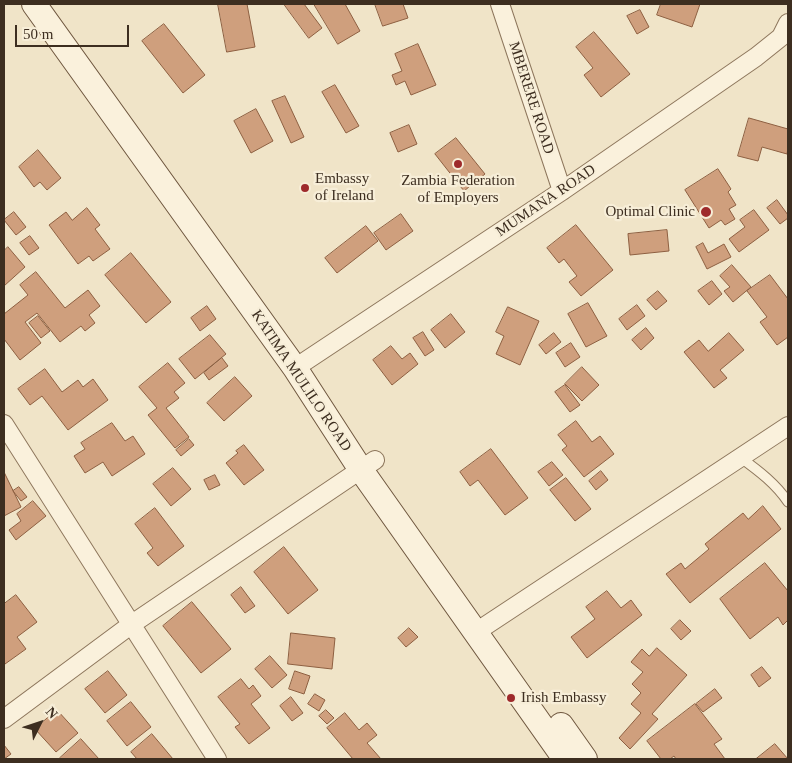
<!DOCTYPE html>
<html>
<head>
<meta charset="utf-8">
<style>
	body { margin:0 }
	#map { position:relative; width:792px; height:763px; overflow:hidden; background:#f0e4c8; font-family:Georgia,serif }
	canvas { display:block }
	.frame { position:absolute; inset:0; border:5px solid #3d2e20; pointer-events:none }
	.north { position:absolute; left:15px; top:698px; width:50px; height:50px; -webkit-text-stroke:4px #f7eed8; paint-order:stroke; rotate:49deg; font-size:14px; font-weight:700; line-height:20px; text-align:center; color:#3d2e20 }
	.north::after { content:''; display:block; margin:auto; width:18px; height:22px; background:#3d2e20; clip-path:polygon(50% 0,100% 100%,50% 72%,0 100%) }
	.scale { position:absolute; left:15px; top:25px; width:114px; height:22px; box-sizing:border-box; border:2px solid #3d2e20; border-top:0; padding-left:6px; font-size:15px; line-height:18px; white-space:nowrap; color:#3d2e20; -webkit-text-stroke:4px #f7eed8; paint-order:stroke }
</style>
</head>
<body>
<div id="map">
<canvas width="792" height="763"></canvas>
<div class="frame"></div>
<div class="north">N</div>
<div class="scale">50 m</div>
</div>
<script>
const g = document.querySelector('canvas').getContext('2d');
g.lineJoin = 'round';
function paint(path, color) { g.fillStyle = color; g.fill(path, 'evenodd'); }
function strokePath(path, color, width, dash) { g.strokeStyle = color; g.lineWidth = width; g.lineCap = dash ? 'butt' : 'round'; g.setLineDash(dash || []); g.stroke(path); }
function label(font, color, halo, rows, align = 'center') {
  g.font = font + ' Georgia,serif'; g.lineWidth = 4.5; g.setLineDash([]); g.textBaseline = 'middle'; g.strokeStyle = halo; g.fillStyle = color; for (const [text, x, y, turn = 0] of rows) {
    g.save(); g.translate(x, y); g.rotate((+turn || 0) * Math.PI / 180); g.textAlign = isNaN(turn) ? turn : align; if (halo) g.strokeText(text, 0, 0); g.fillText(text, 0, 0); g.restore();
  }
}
const building = new Path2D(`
	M218 4H247L255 47 227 52Z
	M284 4H304L322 28 309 38Z
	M314 4H345L360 31 338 44Z
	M375 4H403L408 18 383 26Z
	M661 4H700L692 27 657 15Z
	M640 10 649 27 637 34 627 16Z
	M164 24 205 75 183 93 142 41Z
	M594 32 630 74 601 97 584 75 593 68 576 47Z
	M418 44 436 85 411 95 405 81 396 85 392 75 402 71 395 54Z
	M335 85 359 126 346 133 322 92Z
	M285 96 304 137 291 143 272 101Z
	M256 109 273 141 251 153 234 121Z
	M749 118 788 129V148L787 154 762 147 758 161 738 156Z
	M409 125 417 144 398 152 390 133Z
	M456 138 485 174 464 191 435 154Z
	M38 150 61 178 47 190 40 182 34 187 19 167Z
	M718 169 731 189 728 192 736 205 729 209 735 219 725 225 721 220 709 228 685 190Z
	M777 200 788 215V218L780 224 767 208Z
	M87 208 100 225 95 229 110 249 93 261 89 256 78 264 49 225 66 212 72 220Z
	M754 210 769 230 739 252 729 239 745 227 740 220Z
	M14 212 26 227 16 235 4 220Z
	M401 214 413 231 386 250 374 233Z
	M576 225 613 270 581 296 569 282 577 276 564 259 559 263 547 248Z
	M366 226 378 241 337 273 325 258Z
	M667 230 669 251 630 255 628 234Z
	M30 236 39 248 29 255 20 243Z
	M703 243 708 253 724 244 731 257 707 269 696 247Z
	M8 247 25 267 4 286V251Z
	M131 253 171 302 146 323 105 275Z
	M732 265 751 287 733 302 724 291 730 287 720 276Z
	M36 272 65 308 88 290 100 306 89 315 95 323 85 331 81 326 60 342 37 313 25 322 41 343 20 360 4 339V314L28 295 20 285Z
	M770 275 788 299V337L777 345 760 322 767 317 747 291Z
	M712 281 722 294 709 305 698 291Z
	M658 291 667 301 656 310 647 300Z
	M588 303 607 336 586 347 568 314Z
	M637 305 645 316 627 330 619 319Z
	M207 306 216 319 200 331 191 318Z
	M508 307 539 321 520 365 496 354 504 336 496 332Z
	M451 314 465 332 445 348 431 330Z
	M38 316 50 331 41 338 29 323Z
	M646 328 654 338 641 350 632 340Z
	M423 332 434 350 425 356 413 338Z
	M554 333 561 342 546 354 539 345Z
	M729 333 744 350 720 370 727 378 714 388 684 352 699 340 708 351Z
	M210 335 226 354 195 379 179 359Z
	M571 343 580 357 565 367 556 353Z
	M391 346 402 359 410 353 418 364 392 385 373 360Z
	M222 358 228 366 209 380 204 373Z
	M168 363 185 383 174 392 179 398 166 408 189 437 175 448 148 415 157 408 139 387Z
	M582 367 599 385 582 401 565 384Z
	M45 369 62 392 78 380 83 387 93 379 108 400 68 430 42 396 30 405 18 389Z
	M235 377 252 396 224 421 207 403Z
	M565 385 580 405 570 412 555 392Z
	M576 421 592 442 600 436 614 454 584 477 562 450 567 446 558 435Z
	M112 423 125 441 133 436 145 454 112 476 103 462 85 473 74 456 85 449 81 443Z
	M189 439 194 445 181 456 176 450Z
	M244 445 264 470 244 485 226 463 238 453 236 451Z
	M491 449 528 498 505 515 478 480 470 486 460 472Z
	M552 462 563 475 549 486 538 472Z
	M173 468 191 489 171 506 153 484Z
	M601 471 608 480 596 490 589 481Z
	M4 472 21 507 4 516Z
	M215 475 220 485 209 490 204 480Z
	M566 478 591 509 575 521 550 490Z
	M19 487 27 497 21 501 13 491Z
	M33 501 46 516 16 540 9 530 21 521 17 514Z
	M763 506 781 529 690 603 666 574 681 563 685 569 709 549 705 544 743 513 748 519Z
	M155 508 184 546 158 566 147 553 153 548 135 524Z
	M284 547 318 590 288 614 254 572Z
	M765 563 788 591V620L783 625 778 617 750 639 720 599Z
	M241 587 255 606 245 613 231 595Z
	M607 591 621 608 631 600 642 615 587 658 571 637 595 619 586 607Z
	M16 595 37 622 17 637 26 649 5 664 4 662V604Z
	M192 602 231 649 201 673 163 626Z
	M680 620 691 631 681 640 671 629Z
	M409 628 418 637 406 647 398 638Z
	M291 633 335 638 332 669 288 664Z
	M657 648 687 675 652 714 658 719 630 749 619 738 641 713 631 704 641 693 632 684 643 672 631 662 642 649 649 656Z
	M270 656 287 675 272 688 255 669Z
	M762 667 771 678 759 687 751 675Z
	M108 671 127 695 105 713 85 689Z
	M295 671 310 676 304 694 289 689Z
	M241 679 249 689 253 685 261 696 251 704 270 728 249 744 235 727 240 724 218 697Z
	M715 689 722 698 703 712 696 704Z
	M315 694 325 700 319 711 308 704Z
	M291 697 303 713 292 721 280 706Z
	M131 702 151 727 127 746 107 721Z
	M695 704 722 739 714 744 725 759H676L674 756 670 759H661L647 741Z
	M57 710 78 733 56 752 35 729Z
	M326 710 334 718 327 724 319 716Z
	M345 713 359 730 367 723 377 735 367 743 381 759H353L327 728Z
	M152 734 173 759H137L131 752Z
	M81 739 99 759H61L60 758Z
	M775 744 788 759H756Z
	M4 745 11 754 4 759Z`);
const service = new Path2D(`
	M741 458C759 471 776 484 788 502`);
const minor = new Path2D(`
	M500 4 562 191
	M295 368 562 191 756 57 781 37 788 23
	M4 424 217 759
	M476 632 788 426
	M4 719 132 624 375 460`);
const secondary = new Path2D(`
	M34 4 295 368 361 470 565 759
	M561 725 585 759`);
const markers = [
	[458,164,5,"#9e2a2b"],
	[305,188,5,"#9e2a2b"],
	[706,212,6,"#9e2a2b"],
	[511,698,5,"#9e2a2b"]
];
const streetNames = [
	["MBERERE ROAD",531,98,72],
	["MUMANA ROAD",546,201,-34],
	["KATIMA MULILO ROAD",301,381,56]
];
const poiNames = [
	["Embassy",315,179],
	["of Ireland",315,196],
	["Zambia Federation",458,181,"center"],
	["of Employers",458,198,"center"],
	["Optimal Clinic",695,212,"right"],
	["Irish Embassy",521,698]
];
paint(building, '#cf9f7d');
strokePath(building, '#8d5f41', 1);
strokePath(service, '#8d765c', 11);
strokePath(minor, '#8d765c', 20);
strokePath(secondary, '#6f573f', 26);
strokePath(service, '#faf1dc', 9);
strokePath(minor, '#faf1dc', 18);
strokePath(secondary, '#faf1dc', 24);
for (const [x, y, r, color] of markers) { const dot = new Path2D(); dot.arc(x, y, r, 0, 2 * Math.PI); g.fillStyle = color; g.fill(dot); strokePath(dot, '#f7eed8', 2); }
label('15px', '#3d2e20', '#f7eed8', streetNames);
label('15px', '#3d2e20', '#f7eed8', poiNames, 'left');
</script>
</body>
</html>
